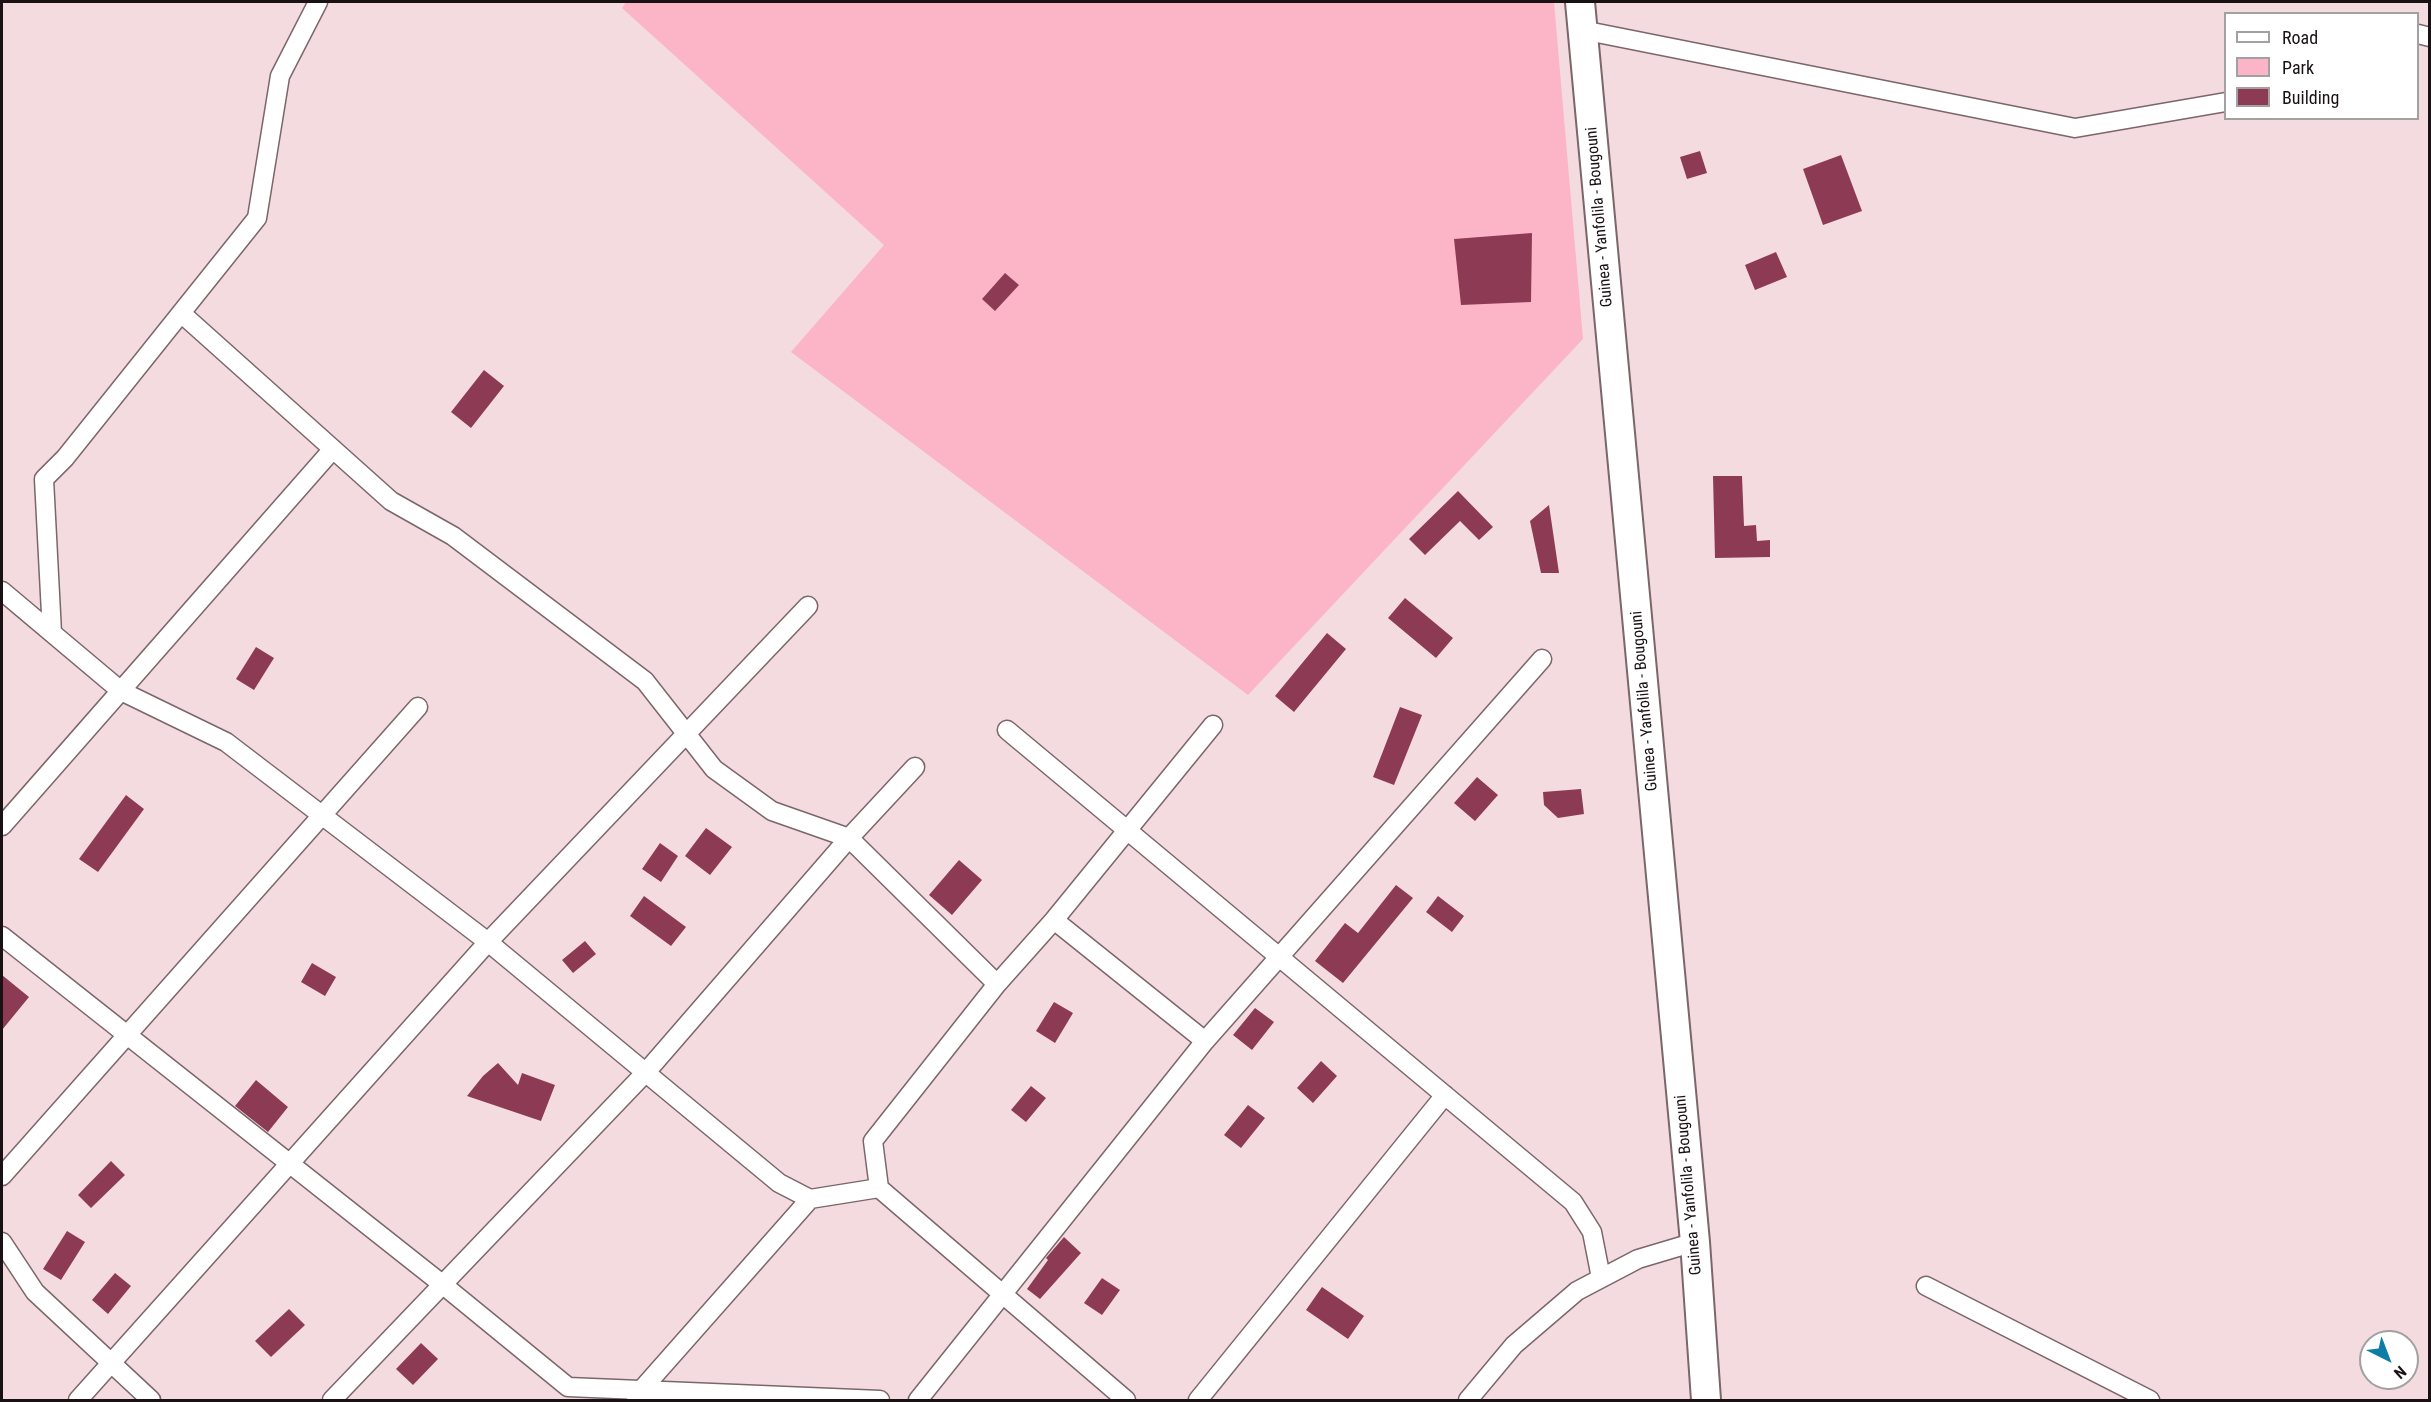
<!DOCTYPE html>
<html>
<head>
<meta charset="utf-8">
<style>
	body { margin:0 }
	#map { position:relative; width:2431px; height:1402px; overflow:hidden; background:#f4dbe0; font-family:"Roboto Condensed",sans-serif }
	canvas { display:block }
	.frame { position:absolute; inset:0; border:3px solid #191113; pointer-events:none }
	.legend { position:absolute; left:2224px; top:12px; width:195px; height:108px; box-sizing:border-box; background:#fff; border:2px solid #a3a0a1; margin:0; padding:8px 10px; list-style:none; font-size:18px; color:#191113 }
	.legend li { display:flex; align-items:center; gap:12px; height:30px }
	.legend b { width:30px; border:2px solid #a3a0a1 }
	.north { position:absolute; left:2359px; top:1330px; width:60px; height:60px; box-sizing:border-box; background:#fff; border:2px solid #a3a0a1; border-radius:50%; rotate:138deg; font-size:16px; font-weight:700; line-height:24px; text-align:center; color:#191113 }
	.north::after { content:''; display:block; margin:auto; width:21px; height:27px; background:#0d7da6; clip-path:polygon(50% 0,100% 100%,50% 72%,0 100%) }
</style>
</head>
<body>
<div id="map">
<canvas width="2431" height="1402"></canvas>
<div class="frame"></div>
<ul class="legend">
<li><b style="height:8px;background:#fff"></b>Road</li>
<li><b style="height:16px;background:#fbb5c6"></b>Park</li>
<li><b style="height:16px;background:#8d3b54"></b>Building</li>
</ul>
<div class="north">N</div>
</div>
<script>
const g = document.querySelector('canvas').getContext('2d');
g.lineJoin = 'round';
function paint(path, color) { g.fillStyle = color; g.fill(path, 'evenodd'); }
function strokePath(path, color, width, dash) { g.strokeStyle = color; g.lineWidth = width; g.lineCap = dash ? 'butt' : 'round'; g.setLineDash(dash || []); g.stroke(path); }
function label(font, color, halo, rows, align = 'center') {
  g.font = font + ' "Roboto Condensed",sans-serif'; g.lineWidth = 6; g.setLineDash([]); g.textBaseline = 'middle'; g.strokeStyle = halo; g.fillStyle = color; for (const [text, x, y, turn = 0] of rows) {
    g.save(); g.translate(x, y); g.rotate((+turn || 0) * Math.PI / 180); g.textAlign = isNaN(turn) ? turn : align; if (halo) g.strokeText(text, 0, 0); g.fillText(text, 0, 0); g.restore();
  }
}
const green = new Path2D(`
	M626 2H1554L1583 339 1248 695 791 352 884 245 622 8Z`);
const building = new Path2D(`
	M1700 151 1707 173 1687 179 1680 157Z
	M1841 155 1862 211 1823 225 1803 169Z
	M1532 233 1531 302 1461 305 1454 239Z
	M1776 252 1787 277 1755 290 1745 265Z
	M1005 273 1019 285 995 311 982 299Z
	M484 370 504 386 471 428 451 412Z
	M1713 476H1742L1744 526 1756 525 1757 541 1770 540V557L1715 558Z
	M1458 491 1493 527 1479 540 1460 521 1425 555 1409 539Z
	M1549 505 1559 573H1541L1530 521Z
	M1405 598 1453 638 1436 658 1388 618Z
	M1327 633 1346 649 1294 712 1275 696Z
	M256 647 274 658 254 690 236 679Z
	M1400 707 1422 715 1394 785 1373 777Z
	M1477 777 1498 795 1475 821 1454 803Z
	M1581 789 1584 814 1558 818 1544 805 1543 792Z
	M126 795 144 809 98 872 79 859Z
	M706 828 732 847 710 875 685 856Z
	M660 843 678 856 661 882 642 869Z
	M959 860 982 880 952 915 929 895Z
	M1396 885 1413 898 1343 983 1315 961 1345 923 1358 933Z
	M644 896 686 927 671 946 630 916Z
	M1438 896 1464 916 1452 932 1426 912Z
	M585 941 596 954 573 973 562 960Z
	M312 963 336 977 325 996 301 982Z
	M2 975 29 997 2 1030Z
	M1054 1002 1073 1013 1055 1043 1036 1031Z
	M1255 1008 1274 1022 1252 1050 1233 1035Z
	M1321 1061 1337 1076 1313 1103 1297 1088Z
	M498 1063 518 1085 522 1073 555 1085 541 1121 467 1096 483 1076Z
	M256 1080 288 1107 268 1132 235 1106Z
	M1031 1086 1046 1098 1026 1122 1011 1110Z
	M1248 1105 1265 1118 1241 1148 1224 1135Z
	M111 1161 125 1175 91 1208 78 1195Z
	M67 1231 85 1242 61 1280 43 1269Z
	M1064 1237 1081 1253 1040 1299 1027 1289 1048 1260 1046 1258Z
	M115 1273 131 1286 108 1314 92 1300Z
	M1102 1278 1120 1290 1102 1315 1084 1303Z
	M1322 1287 1364 1316 1348 1339 1306 1310Z
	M289 1309 305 1325 271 1357 255 1341Z
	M421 1343 438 1359 413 1385 396 1369Z`);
const street = new Path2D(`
	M1582 30 2075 128 2226 102
	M2418 34 2430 37
	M181 313 391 501 453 536 645 681 714 769 772 811 849 838 997 984
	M2 591 121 691 226 742 488 942 779 1183 810 1199 879 1188 1126 1400
	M52 633 44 479 65 458 257 218 280 76 318 2
	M1007 730 1573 1202 1592 1232 1601 1278
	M2 826 333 449
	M1054 920 1205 1041
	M2 936 442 1284 568 1387 880 1400
	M2 1176 418 707
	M879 1188 873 1141 997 984 1054 920 1213 725
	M2 1242 35 1292 151 1400
	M1926 1286 2150 1400
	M636 1396 810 1199
	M78 1400 488 942 808 606
	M332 1400 647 1071 849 838 915 767
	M918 1400 1205 1041 1542 659
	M1198 1400 1445 1095
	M1468 1400 1514 1345 1577 1291 1638 1259 1695 1242`);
const primary = new Path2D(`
	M1580 2 1695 1242 1706 1400`);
const streetNames = [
	["Guinea - Yanfolila - Bougouni",1600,217,-95],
	["Guinea - Yanfolila - Bougouni",1645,701,-95],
	["Guinea - Yanfolila - Bougouni",1689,1185,-95]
];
paint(green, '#fbb5c6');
paint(building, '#8d3b54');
strokePath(street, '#7b666a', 21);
strokePath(primary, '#7b666a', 32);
strokePath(street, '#fff', 18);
strokePath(primary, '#fff', 28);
label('16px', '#191113', '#fff', streetNames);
</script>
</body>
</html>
